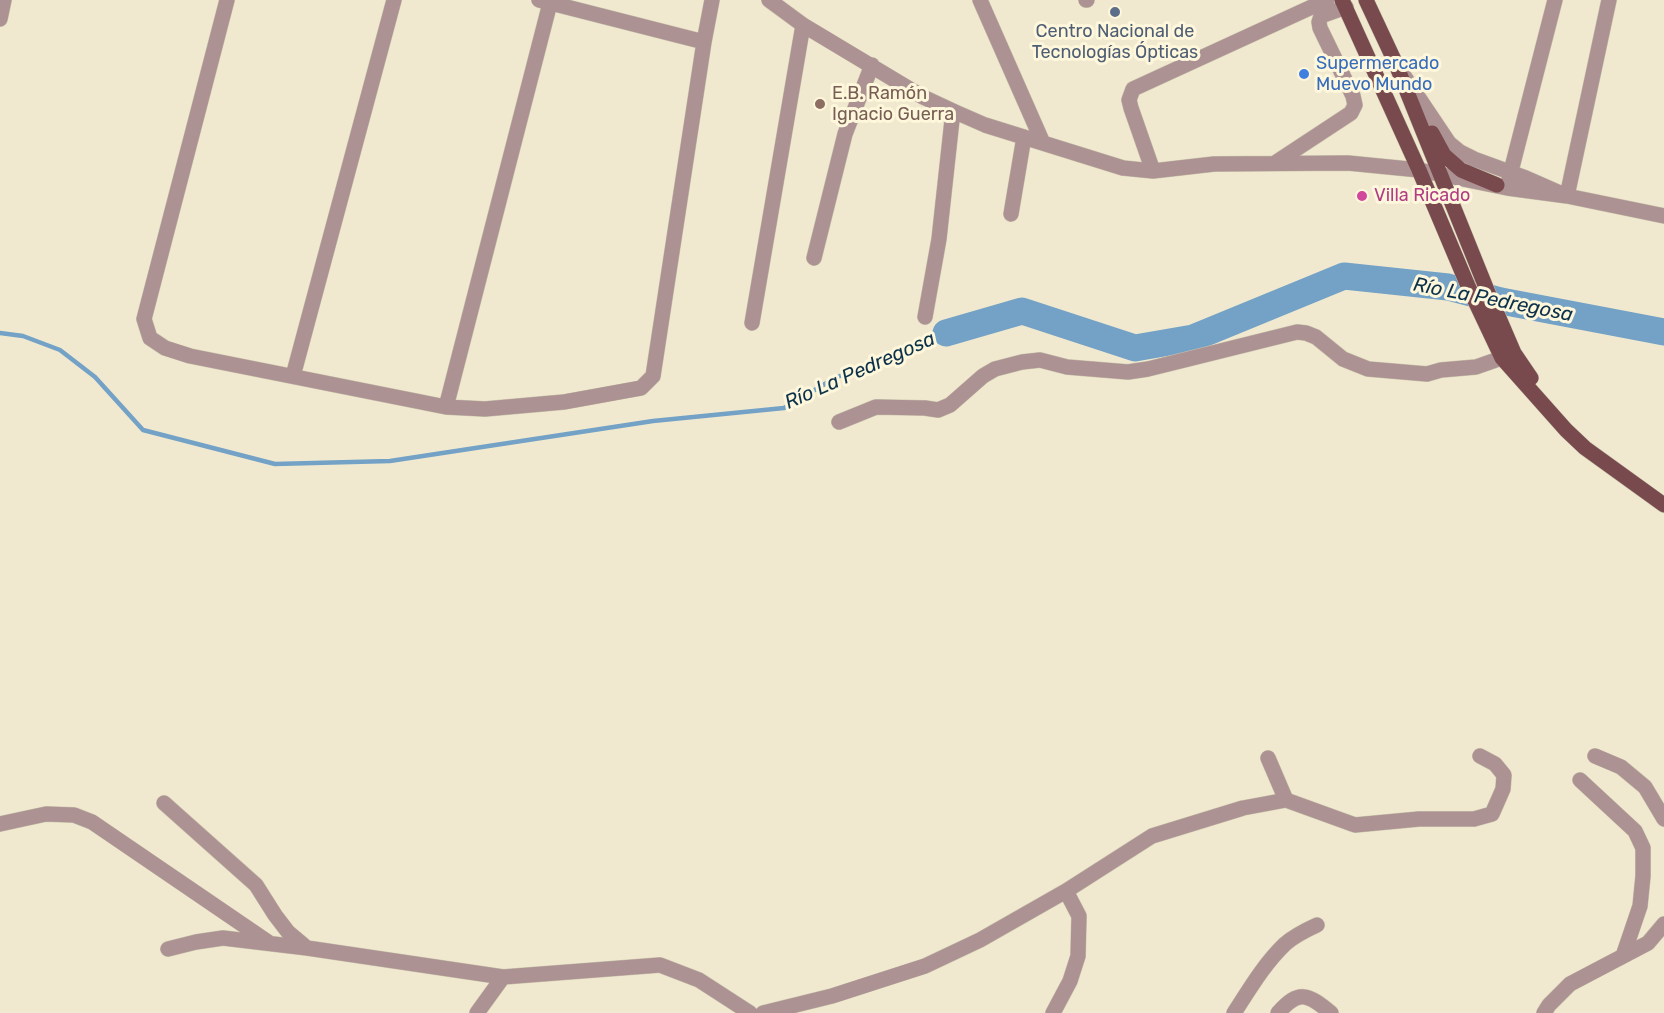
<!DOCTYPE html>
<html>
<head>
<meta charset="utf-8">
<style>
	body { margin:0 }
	canvas { display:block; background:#f0e9cf }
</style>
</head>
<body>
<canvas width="1664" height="1013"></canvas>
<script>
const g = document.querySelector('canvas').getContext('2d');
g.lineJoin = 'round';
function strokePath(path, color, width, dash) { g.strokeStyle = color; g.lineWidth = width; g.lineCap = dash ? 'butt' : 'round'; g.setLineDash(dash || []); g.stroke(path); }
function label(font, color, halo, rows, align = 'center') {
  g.font = font + ' Rubik,sans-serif'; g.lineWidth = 6; g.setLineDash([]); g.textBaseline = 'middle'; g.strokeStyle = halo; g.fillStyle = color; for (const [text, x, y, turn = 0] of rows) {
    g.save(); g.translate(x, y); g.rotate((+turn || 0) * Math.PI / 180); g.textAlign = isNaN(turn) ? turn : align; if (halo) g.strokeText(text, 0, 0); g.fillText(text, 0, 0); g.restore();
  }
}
const stream = new Path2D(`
	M0 333 23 336 60 350 95 377 143 430 275 464 390 461 653 421 784 408 835 378 946 333`);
const river = new Path2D(`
	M946 333 1022 311 1135 348 1193 338 1344 276 1448 287 1501 301 1664 332`);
const minor = new Path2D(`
	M227 0 144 319 150 338 165 348 190 356 446 407 485 409 564 402 641 388 653 376 704 42 712 0
	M539 0 704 42
	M769 0 803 25 923 97 953 111 985 125 1123 168 1153 171 1214 164 1348 163 1419 170 1507 188 1567 196 1664 216
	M980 0 1043 143
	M1086 0H1087
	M0 19 4 0
	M1404 76 1449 143 1460 152 1474 159 1526 178 1567 196 1609 0
	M1275 163 1351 113 1355 105 1353 96 1320 28 1319 22 1321 16 1346 7
	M1153 171 1131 108 1129 100 1133 89 1327 0
	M1509 179 1555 0
	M1011 214 1024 137
	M814 258 845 134 872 65
	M925 317 939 239 953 111
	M752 323 803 25
	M293 376 394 0
	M446 407 550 3
	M839 422 876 407 925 408 938 410 950 405 983 376 995 369 1022 362 1040 360 1067 367 1128 372 1148 369 1297 332 1306 333 1316 337 1343 359 1368 369 1427 374 1441 370 1476 367 1513 354
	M1595 756 1621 767 1645 787 1664 819
	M1268 758 1286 800
	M1580 780 1635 831 1643 848V876L1640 906 1623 956
	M164 803 256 885 275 915 288 932 307 948
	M0 824 46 814 74 815 92 822 268 942
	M1066 891 1152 836 1243 808 1286 800 1355 825 1419 819H1474L1492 814 1503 789 1504 775 1495 764 1480 756
	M168 949 196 942 223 938 307 948 503 977 660 965 699 980 750 1013
	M477 1013 503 977
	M763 1013 832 996 925 966 980 940 1066 891 1079 916 1078 956 1070 981 1053 1013
	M1234 1013C1249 990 1264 964 1285 944 1294 936 1306 930 1317 925
	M1278 1013C1299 989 1308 994 1331 1013
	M1544 1013 1549 1005 1570 984 1648 943 1664 924`);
const major = new Path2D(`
	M1342 0 1419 170 1468 286 1502 358 1566 430 1585 448 1664 505
	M1366 0 1395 62 1487 290 1514 353 1531 378
	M1432 133 1444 155 1461 170 1497 185`);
const markers = [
	[1115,12,6,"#5c6f8a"],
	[1304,74,6,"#3f7fe0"],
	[820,104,6,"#8d6e63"],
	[1362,196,6,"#d1479c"]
];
const serviceNames = [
	["Centro Nacional de",1115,32],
	["Tecnologías Ópticas",1115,53]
];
const shopNames = [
	["Supermercado",1316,64],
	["Muevo Mundo",1316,85]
];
const educationNames = [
	["E.B. Ramón",832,94],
	["Ignacio Guerra",832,115]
];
const hotelNames = [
	["Villa Ricado",1374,196]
];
const waterNames = [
	["Río La Pedregosa",1493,300,11],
	["Río La Pedregosa",860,371,-24]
];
strokePath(stream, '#74a2c6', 4.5);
strokePath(river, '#74a2c6', 27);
strokePath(minor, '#cac4ad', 16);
strokePath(major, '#cac4ad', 16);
strokePath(minor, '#ad9293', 15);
strokePath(major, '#784a4d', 15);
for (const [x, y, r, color] of markers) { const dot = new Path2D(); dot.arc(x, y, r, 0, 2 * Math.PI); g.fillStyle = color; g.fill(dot); strokePath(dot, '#fef7dc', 2); }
label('18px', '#4e5e75', '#fef7dc', serviceNames);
label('18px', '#366cbe', '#fef7dc', shopNames, 'left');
label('18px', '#785e54', '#fef7dc', educationNames, 'left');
label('18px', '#b23c85', '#fef7dc', hotelNames, 'left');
label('italic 20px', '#0c324b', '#fef7dc', waterNames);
</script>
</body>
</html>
